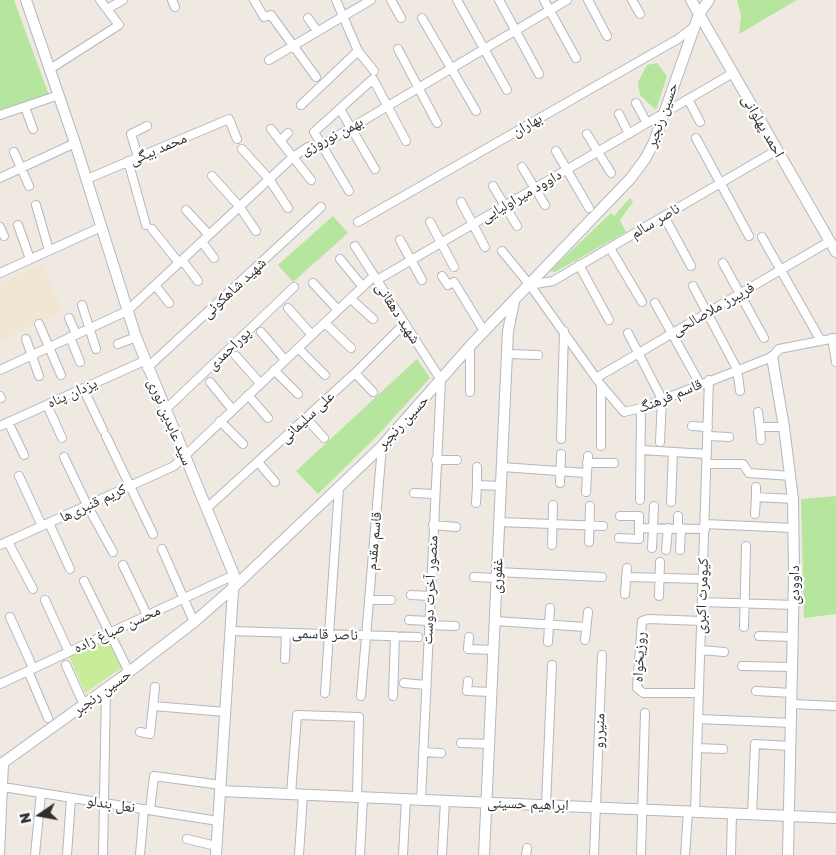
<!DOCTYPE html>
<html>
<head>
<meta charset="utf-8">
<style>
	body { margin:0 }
	#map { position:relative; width:836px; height:855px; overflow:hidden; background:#efe9e1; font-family:"Golos Text",sans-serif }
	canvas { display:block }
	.north { position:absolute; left:15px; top:790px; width:50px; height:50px; -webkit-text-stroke:4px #fff; paint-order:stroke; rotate:258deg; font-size:14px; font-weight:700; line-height:20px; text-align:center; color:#2e2e2e }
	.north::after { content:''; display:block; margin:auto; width:18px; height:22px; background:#2e2e2e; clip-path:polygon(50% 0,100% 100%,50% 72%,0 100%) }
</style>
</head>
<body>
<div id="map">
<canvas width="836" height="855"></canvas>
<div class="north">N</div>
</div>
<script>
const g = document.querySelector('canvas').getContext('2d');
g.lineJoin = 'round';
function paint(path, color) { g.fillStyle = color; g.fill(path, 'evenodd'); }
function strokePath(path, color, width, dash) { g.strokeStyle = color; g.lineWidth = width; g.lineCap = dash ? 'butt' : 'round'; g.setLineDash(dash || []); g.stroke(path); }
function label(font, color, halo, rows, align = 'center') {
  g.font = font + ' "Golos Text","Noto Naskh Arabic",sans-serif'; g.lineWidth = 4.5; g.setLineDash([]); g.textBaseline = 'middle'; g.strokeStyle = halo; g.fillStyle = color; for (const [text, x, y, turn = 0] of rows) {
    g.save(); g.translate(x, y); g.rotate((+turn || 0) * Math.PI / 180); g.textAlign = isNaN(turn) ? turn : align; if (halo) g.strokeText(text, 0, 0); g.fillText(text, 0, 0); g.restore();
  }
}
const education = new Path2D(`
	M41 264 63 311 0 341V283Z`);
const green = new Path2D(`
	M0 0H14L49 95 0 111Z
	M737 0H797L739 34 741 16Z
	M657 63 667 76 656 110 640 95 638 82 647 65Z
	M630 198 633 202 620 220 626 232 555 272 550 271 611 213 614 216Z
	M333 216 348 233 293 282 278 265Z
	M417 359 430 378 377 436 318 494 296 471Z
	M836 496V614L804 618 801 499Z`);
const pitch = new Path2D(`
	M109 638 123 667 85 693 69 656Z`);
const street = new Path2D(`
	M172 0 175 7
	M254 0 264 17 271 15 316 77
	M336 0 358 51 374 71
	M391 0 401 18
	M457 0 507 90
	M499 0 539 74
	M544 0 576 58
	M588 0 607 36
	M632 0 640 14
	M107 9 123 0
	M308 18 317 31
	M422 18 476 111
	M398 49 437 123
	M269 60 371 0
	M50 69 119 25 100 0
	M688 99 700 122
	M636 103 647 123
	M301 105 358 51
	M25 107 33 129
	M340 109 375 169
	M619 114 629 134
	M0 115 59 95
	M271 129 311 180
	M587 134 611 173
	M696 138 749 236
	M280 141 288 133
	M242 149 269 179 288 208
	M556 151 589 208
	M14 152 29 186
	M138 157 131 134 147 126
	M128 161 146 225
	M522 167 545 205
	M212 176 239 206 256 231
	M0 178 75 143
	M87 179 229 119 237 139
	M493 186 517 226
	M349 191 314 132 373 79 406 141
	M461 202 485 247
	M36 205 49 250
	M186 210 209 235
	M664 216 691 266
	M358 222 678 39 695 26
	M430 222 454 267
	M18 225 30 259
	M0 227 4 236
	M152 229 179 263
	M762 237 821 341
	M400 240 422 280
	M202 242 214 258
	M355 246 441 380 421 800
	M610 248 642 302
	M502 251 530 285 601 385 624 412 641 408 772 357 779 349 836 338
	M340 259 363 287
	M182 260 198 281
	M723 263 764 338
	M579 265 609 320
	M0 273 101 227
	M442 276 448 285 454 282 484 331
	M377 280 733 73
	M313 283 338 310
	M155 285 169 303
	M530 285 553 281 777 150
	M693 286 737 369 740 391
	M351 299 373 319
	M655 303 700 384
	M82 305 96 349
	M288 308 312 335
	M69 318 76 334
	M325 323 351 348
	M39 324 61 375
	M261 332 285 360
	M628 333 662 399 660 442
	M70 337 80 362
	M832 338 836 362
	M26 339 39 376
	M118 344 136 337
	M470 346V392
	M298 348 325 375
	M507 354 538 355
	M236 356 260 383
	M147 368 321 207
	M0 370 127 311 293 157 308 147 322 145 567 0
	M274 370 298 394
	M355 373 373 392
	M596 378 830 241
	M210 382 232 409
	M83 388 103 430
	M248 395 268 418
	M0 396 1 398
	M47 405 62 438
	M165 410 294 287
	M758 412 760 427
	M306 418 324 438
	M220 421 243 444
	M8 422 24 455
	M0 426 144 361
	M692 426 708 427
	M106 436 153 534
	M708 436 729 437
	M561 439 564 331
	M761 440 760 427H784
	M601 446V385
	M641 450 707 454
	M64 457 87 505 113 552
	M436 460H457
	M258 462 275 482
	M587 463H614
	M707 464H743L749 473 791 476
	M502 467 586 473
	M19 476 42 526
	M560 483 561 454
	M477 485V467
	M586 492 588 456
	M414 493 434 494
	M756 497V487
	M640 500 641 408
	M671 502 673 452
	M476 503 477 485 501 486
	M207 508 355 373 405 323
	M755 514 756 497 793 499
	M499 522 603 526
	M49 523 70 569
	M705 524 793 528
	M433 525 456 527
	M639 528 705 529
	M678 528V516
	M619 538 639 539V516H620
	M8 542 33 589
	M589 542 590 506
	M0 545 174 466 374 276
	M552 545 553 505
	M652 548 654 506
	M162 549 194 622
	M666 550 668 528
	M680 550 681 528
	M123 565 147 615
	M497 572 602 577
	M474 577 496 578
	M626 577 703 579
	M84 581 129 672
	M625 594 627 568
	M411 595 430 596
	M659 596 660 562
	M45 600 69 652
	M369 600H391
	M702 602 794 605
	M10 617 33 668
	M409 620 429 621
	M495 621 586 627
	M429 625 455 626
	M744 627 746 546
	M232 631 418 637
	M759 636 793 637
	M469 637 468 649 493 650
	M585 640 588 612
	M548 642 550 608
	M701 650 724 652
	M285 659 286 633
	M66 665 84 705
	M742 666 793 667
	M28 671 48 718
	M468 681 467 691 491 692
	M404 683 426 685
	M0 684 234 575
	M756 691 792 693
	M325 693 339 487
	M699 693H643L637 688 642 621 648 619 702 621
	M361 696 382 446
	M393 696 395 636
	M792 704 836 706
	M153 706 226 712
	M699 719 792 723
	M140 732 150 734 155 687
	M461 743 489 744
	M697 748 723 749
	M423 752 441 753
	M3 787 218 821
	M291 794 297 715 359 717 357 797
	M546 805 552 665
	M150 810 154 776 221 785
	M695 812 709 380
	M752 814 755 744 791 746
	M187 839 216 846
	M0 853 4 763
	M35 855 41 793
	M67 855 71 798
	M103 855 106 688
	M140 855 144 809
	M299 855 303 795
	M360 855 363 797
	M403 855 406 799
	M442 855 445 801
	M526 855 527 848
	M594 855 602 655
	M641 855 645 713
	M685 855 688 811
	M731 855 732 813`);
const secondary = new Path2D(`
	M26 0 75 143 136 337 234 575 216 855
	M691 0 836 252
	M772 357 784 427 793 499 794 574 788 855
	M0 765 129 672 194 622 235 586 382 446 470 346 631 178 645 159 654 142 699 14 709 0
	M220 791 836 818
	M484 855 508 331 514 302`);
const streetNames = [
	["حسین رنجبر",662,115,-70],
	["بهاران",527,125,-30],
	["احمد پهلوانی",763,126,60],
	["بهمن نوروزی",332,136,-27],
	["محمد بیگی",158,149,-23],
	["داوود میراولیایی",521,196,-30],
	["ناصر سالم",655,221,-31],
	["شهید شاهکوئی",234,288,-43],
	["فریبرز ملاصالحی",713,309,-30],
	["شهید دهقانی",398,313,57],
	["پوراحمدی",229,349,-44],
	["یزدان پناه",72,393,-24],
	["قاسم فرهنگ",670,396,-22],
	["علی سلیمانی",307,417,-43],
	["سید عابدین نوری",170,422,67],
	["حسین رنجبر",403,422,-47],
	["کریم قنبری‌ها",93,503,-25],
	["قاسم مقدم",374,541,-85],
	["غفوری",497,576,-87],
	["داوودی",794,585,-90],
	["منصور آخرت دوست",430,590,-87],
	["کیومرث اکبری",702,596,-88],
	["محسن صباغ زاده",117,629,-25],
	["ناصر قاسمی",325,634,2],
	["روزیخواه",639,657,-87],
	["حسین رنجبر",102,692,-36],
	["منیررو",599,731,-88],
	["نعل بندلو",111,804,9],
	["ابراهیم حسینی",528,804,2]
];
paint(education, '#f0e6d1');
paint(green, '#b6e59e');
paint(pitch, '#c9ec9a');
strokePath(street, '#b4b7c1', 10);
strokePath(secondary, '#b4b7c1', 12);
strokePath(street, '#fff', 8);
strokePath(secondary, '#fff', 10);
label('15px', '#2e2e2e', '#fff', streetNames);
</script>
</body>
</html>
